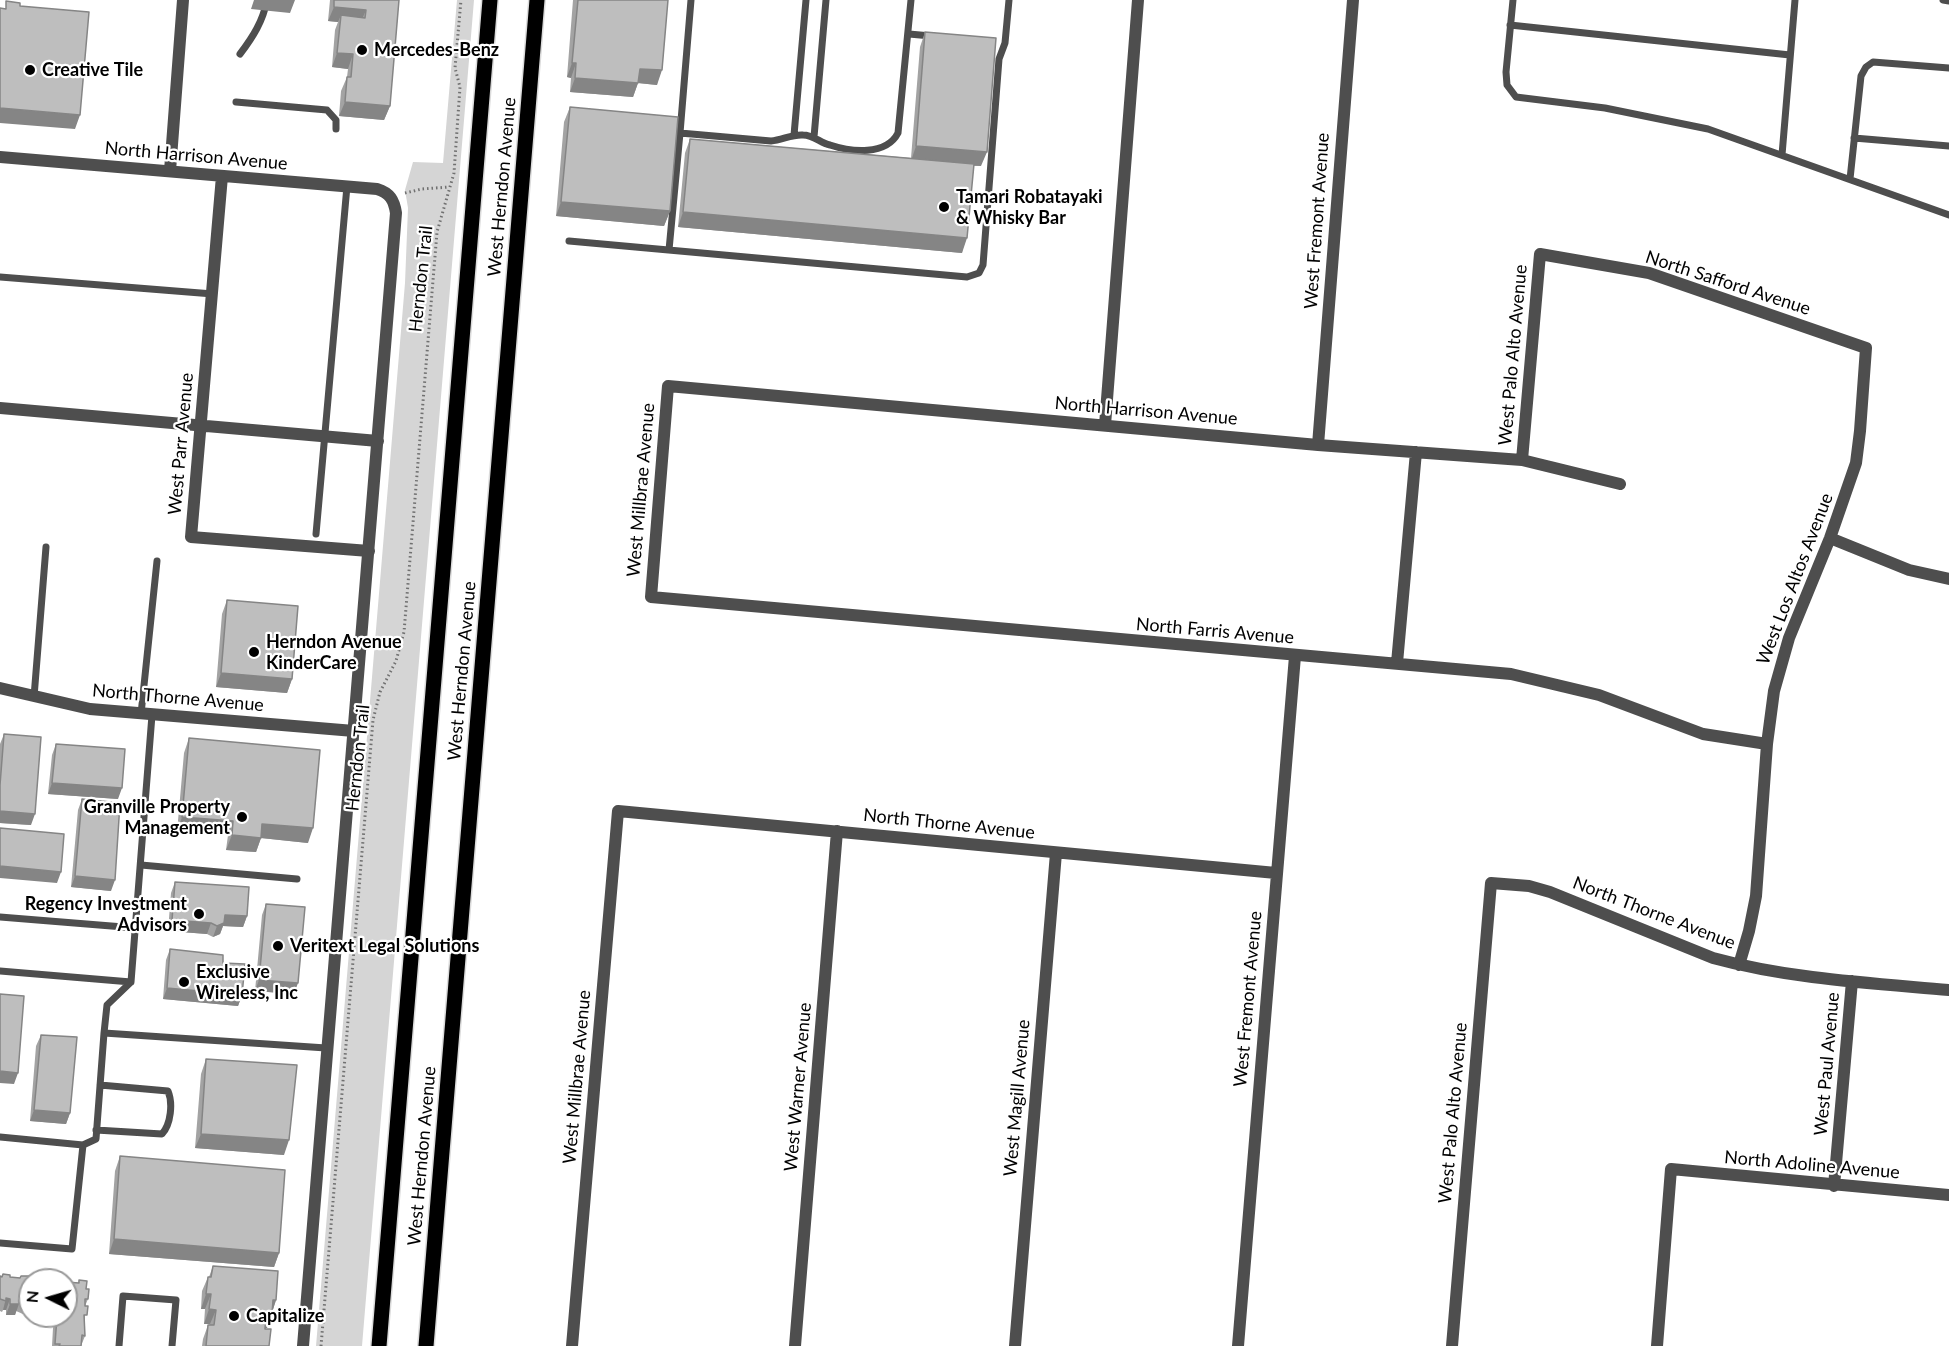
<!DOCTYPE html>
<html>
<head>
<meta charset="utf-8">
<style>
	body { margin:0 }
	#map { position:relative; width:1949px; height:1346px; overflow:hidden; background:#fff; font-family:Lato,sans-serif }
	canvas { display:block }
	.north { position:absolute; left:18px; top:1268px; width:60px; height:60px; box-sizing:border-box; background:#fff; border:2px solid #999; border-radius:50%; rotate:275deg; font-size:16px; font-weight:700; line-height:24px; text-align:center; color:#000 }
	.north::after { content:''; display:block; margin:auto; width:21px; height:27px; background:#000; clip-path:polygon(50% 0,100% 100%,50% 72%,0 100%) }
</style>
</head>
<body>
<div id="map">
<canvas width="1949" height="1346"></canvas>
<div class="north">N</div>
</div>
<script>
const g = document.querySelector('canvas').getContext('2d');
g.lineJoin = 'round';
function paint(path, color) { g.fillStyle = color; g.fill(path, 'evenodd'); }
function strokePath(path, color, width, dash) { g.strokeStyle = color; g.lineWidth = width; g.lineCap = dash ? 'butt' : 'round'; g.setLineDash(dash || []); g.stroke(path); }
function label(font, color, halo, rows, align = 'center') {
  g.font = font + ' Lato,sans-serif'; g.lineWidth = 4.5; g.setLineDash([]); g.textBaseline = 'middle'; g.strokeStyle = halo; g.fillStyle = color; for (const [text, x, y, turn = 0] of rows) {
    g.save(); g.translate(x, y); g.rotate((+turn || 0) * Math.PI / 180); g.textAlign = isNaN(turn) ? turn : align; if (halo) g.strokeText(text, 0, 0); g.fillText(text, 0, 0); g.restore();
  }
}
const green = new Path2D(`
	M457 0H474L362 1346H316L405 283 408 208 405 190 413 162 443 163Z`);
const path = new Path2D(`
	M405 193 422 189 449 187
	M321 1346 373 720 380 692 396 661 404 632 437 232 454 173 460 87 455 68 461 0`);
const service = new Path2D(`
	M691 0 680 133 771 141C782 140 793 134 803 135 814 135 820 143 830 145 851 152 886 156 898 133L911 0
	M1513 0 1506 72 1507 85 1516 97 1605 108 1708 129 1949 215
	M1943 0 1949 1
	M1510 25 1790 55
	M909 34 931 36
	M240 54C253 37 263 21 267 0
	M236 102 327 110 336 120V129
	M794 135 806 0
	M814 137 826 0
	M1854 138 1949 146
	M1782 155 1795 0
	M1850 179 1861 76 1866 67 1873 62 1949 68
	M569 241 967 277 979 273 983 265 999 59 1005 43 1009 0
	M669 250 680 133
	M0 277 213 294
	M316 534 347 186
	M34 697 46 547
	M141 714 157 561
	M141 865 297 879
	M0 917 136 928
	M0 971 131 982 107 1005 104 1033
	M131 982 152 715
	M96 1130 162 1134C171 1124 173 1103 168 1091L100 1085
	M0 1137 83 1145 96 1139 104 1033 326 1048
	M0 1243 72 1249 83 1145
	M119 1346 123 1296 176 1300 172 1346`);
const minor = new Path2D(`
	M0 157 377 189C390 193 394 200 396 213L303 1346
	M170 171 183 0
	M222 176 191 537 369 551
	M0 408 378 441
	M1105 425 1138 0
	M1318 445 1353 0
	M1522 460 1540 254 1649 273 1866 348 1860 431 1856 463 1830 538 1789 638 1774 691 1767 744 1756 896 1749 931 1739 965
	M1620 484 1522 460 1318 445 668 386 651 597 1511 674 1599 695 1703 734 1767 744
	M1830 538 1909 570 1949 579
	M1397 663 1416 452
	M0 688 90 709 354 731
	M1834 1186 1852 981
	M572 1346 618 811 1276 873
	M795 1346 837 831
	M1015 1346 1056 853
	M1238 1346 1295 656
	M1452 1346 1491 883 1529 886 1550 892 1713 958C1790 979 1870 983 1949 990
	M1657 1346 1671 1169 1949 1195`);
const primary = new Path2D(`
	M379 1346 490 0
	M426 1346 537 0`);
const wall = new Path2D(`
	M330 0H399L390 106 384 120 339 116 341 91 347 77 348 69 332 67 335 30 338 22 328 21Z
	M573 0H668L657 85 638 83 633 97 570 92 571 78 567 77Z
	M925 32 981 166H974L962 253 678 227 685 153 690 139 911 158 920 47Z
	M570 107 670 211 664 226 556 216 564 122Z
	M227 600 292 679 287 693 216 687 222 614Z
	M4 734 31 825 0 823V744Z
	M189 738 308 843 261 838 256 852 226 850 228 835 177 832 184 753Z
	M56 744 118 799 48 794 52 755Z
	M82 799 111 891 71 887 78 810Z
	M175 882 247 916 243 927 223 926 220 934 213 937 207 934 168 931 171 893Z
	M266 904 294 994 255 991 262 915Z
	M170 949 223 963 242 995 238 1006 163 999 166 960Z
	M41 1035 70 1113 66 1124 30 1121 36 1046Z
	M206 1059 284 1155 195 1148 201 1074Z
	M120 1156 279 1253 274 1267 109 1254 115 1171Z
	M213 1266 276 1300 267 1328H265L269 1346H202L203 1339 208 1325 210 1324H204L205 1309H201L202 1291 208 1277H209Z
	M3 1274 10 1277 20 1278 21 1276H29V1312L24 1311 23 1314 16 1311 15 1315H6V1310H3L2 1312 0 1311V1276L2 1277Z
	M79 1280 86 1289 88 1299 85 1306V1336L81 1346H52L53 1328 57 1317H54V1316H66Z`);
const shadedWall = new Path2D(`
	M254 0H295L290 13 251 9Z
	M334 7 366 10 360 24 341 15 338 22 328 21Z
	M337 53 353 54 348 69 332 67Z
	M572 63H576L571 78 567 77Z
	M640 69 662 70 657 85 638 83 633 97 570 92 575 78Z
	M345 102 390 106 384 120 339 116Z
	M0 108 80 115 75 129 0 123Z
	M916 146 987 152 981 166 911 161Z
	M561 202 670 211 664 226 556 216Z
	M683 212 967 238 962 253 678 227Z
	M221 673 292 679 287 693 216 687Z
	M52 783 122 788 118 799 48 794Z
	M0 811 35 814 31 825 0 823Z
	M182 817 233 821 228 835 177 832Z
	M262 824 313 828 308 843 261 838 256 852 226 850 232 835Z
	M0 866 61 872 57 883 0 878Z
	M75 876 115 880 111 891 71 887Z
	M225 915 247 916 243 927 223 926 220 934 213 937 217 926Z
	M172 920 211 923 207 934 168 931Z
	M259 980 298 983 294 994 255 991Z
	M167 988 242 995 238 1006 163 999Z
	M0 1071 18 1073 14 1084 0 1083Z
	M34 1110 70 1113 66 1124 30 1121Z
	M201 1134 289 1140 284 1155 195 1148Z
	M114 1239 279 1253 274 1267 109 1254Z
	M206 1294H211L205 1309H201Z
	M6 1298 10 1299 6 1310H3Z
	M28 1300 30 1301V1309L29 1312 24 1311Z
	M273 1300H276L267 1328H261L266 1314Z
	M10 1304H19L15 1315H6Z
	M209 1309 216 1310 210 1324H204Z`);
const building = new Path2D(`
	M334 0H399L390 106 345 102 347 77H351L353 54 337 53 341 15 365 18 366 10 334 7Z
	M578 0H668L662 70 640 69 638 83 575 78 576 63H572Z
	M6 1 20 3V6L89 12 80 115 0 108V8L6 9Z
	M925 32 996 38 987 152 916 146Z
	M570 107 678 117 670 211 561 202Z
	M690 139 974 164 967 238 683 212Z
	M227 600 298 606 292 679 221 673Z
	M4 734 41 737 35 814 0 811V785Z
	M189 738 320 750 313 828 262 824 261 838 232 835 233 821 182 817Z
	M56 744 125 749 122 788 52 783Z
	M82 799 120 803 115 880 75 876Z
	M0 828 64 834 61 872 0 866Z
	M175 882 249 887 247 916 225 915 224 923 217 926 211 923 172 920Z
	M266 904 305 907 298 983 259 980Z
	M170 949 223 955V963L245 964 242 995 167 988Z
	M0 994 24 996 18 1073 0 1071Z
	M41 1035 77 1037 70 1113 34 1110Z
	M206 1059 297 1065 289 1140 201 1134Z
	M120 1156 285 1170 279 1253 114 1239Z
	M213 1266 278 1271 276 1300H273L272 1314H266L265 1329H271L269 1346H206L208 1325H214L216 1310 209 1309 211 1294H206L208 1277H211Z
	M3 1274 10 1275V1277L20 1278 21 1276H29V1279L39 1280H30V1301L28 1300 27 1303 19 1300V1304H10V1299L6 1298V1301L0 1299V1276L2 1277Z
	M79 1280 87 1281 86 1289H89L88 1299H85V1306H88L87 1315H84L85 1336 82 1335 81 1346H59L60 1344H55L57 1317 62 1318V1316H66V1282L79 1283Z`);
const markers = [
	[362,50,6,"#000"],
	[30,70,6,"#000"],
	[944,207,6,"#000"],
	[254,652,6,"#000"],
	[242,817,6,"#000"],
	[199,914,6,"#000"],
	[278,946,6,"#000"],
	[184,982,6,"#000"],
	[234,1316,6,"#000"]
];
const poiNames = [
	["Mercedes-Benz",374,50],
	["Creative Tile",42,70],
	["Tamari Robatayaki",956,197],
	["& Whisky Bar",956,218],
	["Herndon Avenue",266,642],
	["KinderCare",266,663],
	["Granville Property",230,807,"right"],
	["Management",230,828,"right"],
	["Regency Investment",187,904,"right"],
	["Advisors",187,925,"right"],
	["Veritext Legal Solutions",290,946],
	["Exclusive",196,972],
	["Wireless, Inc",196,993],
	["Capitalize",246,1316]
];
const streetNames = [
	["North Harrison Avenue",196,156,5],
	["West Herndon Avenue",502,187,-85],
	["West Fremont Avenue",1317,221,-86],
	["Herndon Trail",421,279,-84],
	["North Safford Avenue",1728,283,18],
	["West Palo Alto Avenue",1513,355,-85],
	["North Harrison Avenue",1146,411,5],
	["West Parr Avenue",181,444,-85],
	["West Millbrae Avenue",641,490,-85],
	["West Los Altos Avenue",1795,579,-69],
	["North Farris Avenue",1215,631,5],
	["West Herndon Avenue",462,671,-85],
	["North Thorne Avenue",178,698,5],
	["Herndon Trail",358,758,-84],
	["North Thorne Avenue",949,824,6],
	["North Thorne Avenue",1654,913,21],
	["West Fremont Avenue",1248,999,-85],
	["West Paul Avenue",1827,1064,-85],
	["West Millbrae Avenue",577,1077,-85],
	["West Warner Avenue",798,1087,-85],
	["West Magill Avenue",1017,1098,-85],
	["West Palo Alto Avenue",1453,1113,-85],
	["West Herndon Avenue",422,1156,-85],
	["North Adoline Avenue",1812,1165,5]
];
paint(green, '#d5d5d5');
strokePath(primary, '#dbdbdb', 18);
strokePath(path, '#707070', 3, [1.5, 3]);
strokePath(service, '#4e4e4e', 7);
strokePath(minor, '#4e4e4e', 12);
strokePath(primary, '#000', 15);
paint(wall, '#a3a3a3');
paint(shadedWall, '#858585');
paint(building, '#bebebe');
strokePath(building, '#858585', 1.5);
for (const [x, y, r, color] of markers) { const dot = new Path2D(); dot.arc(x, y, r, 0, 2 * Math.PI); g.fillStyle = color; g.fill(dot); strokePath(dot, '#fff', 2); }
label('bold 18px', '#000', '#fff', poiNames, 'left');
label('18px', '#000', '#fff', streetNames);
</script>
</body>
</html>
